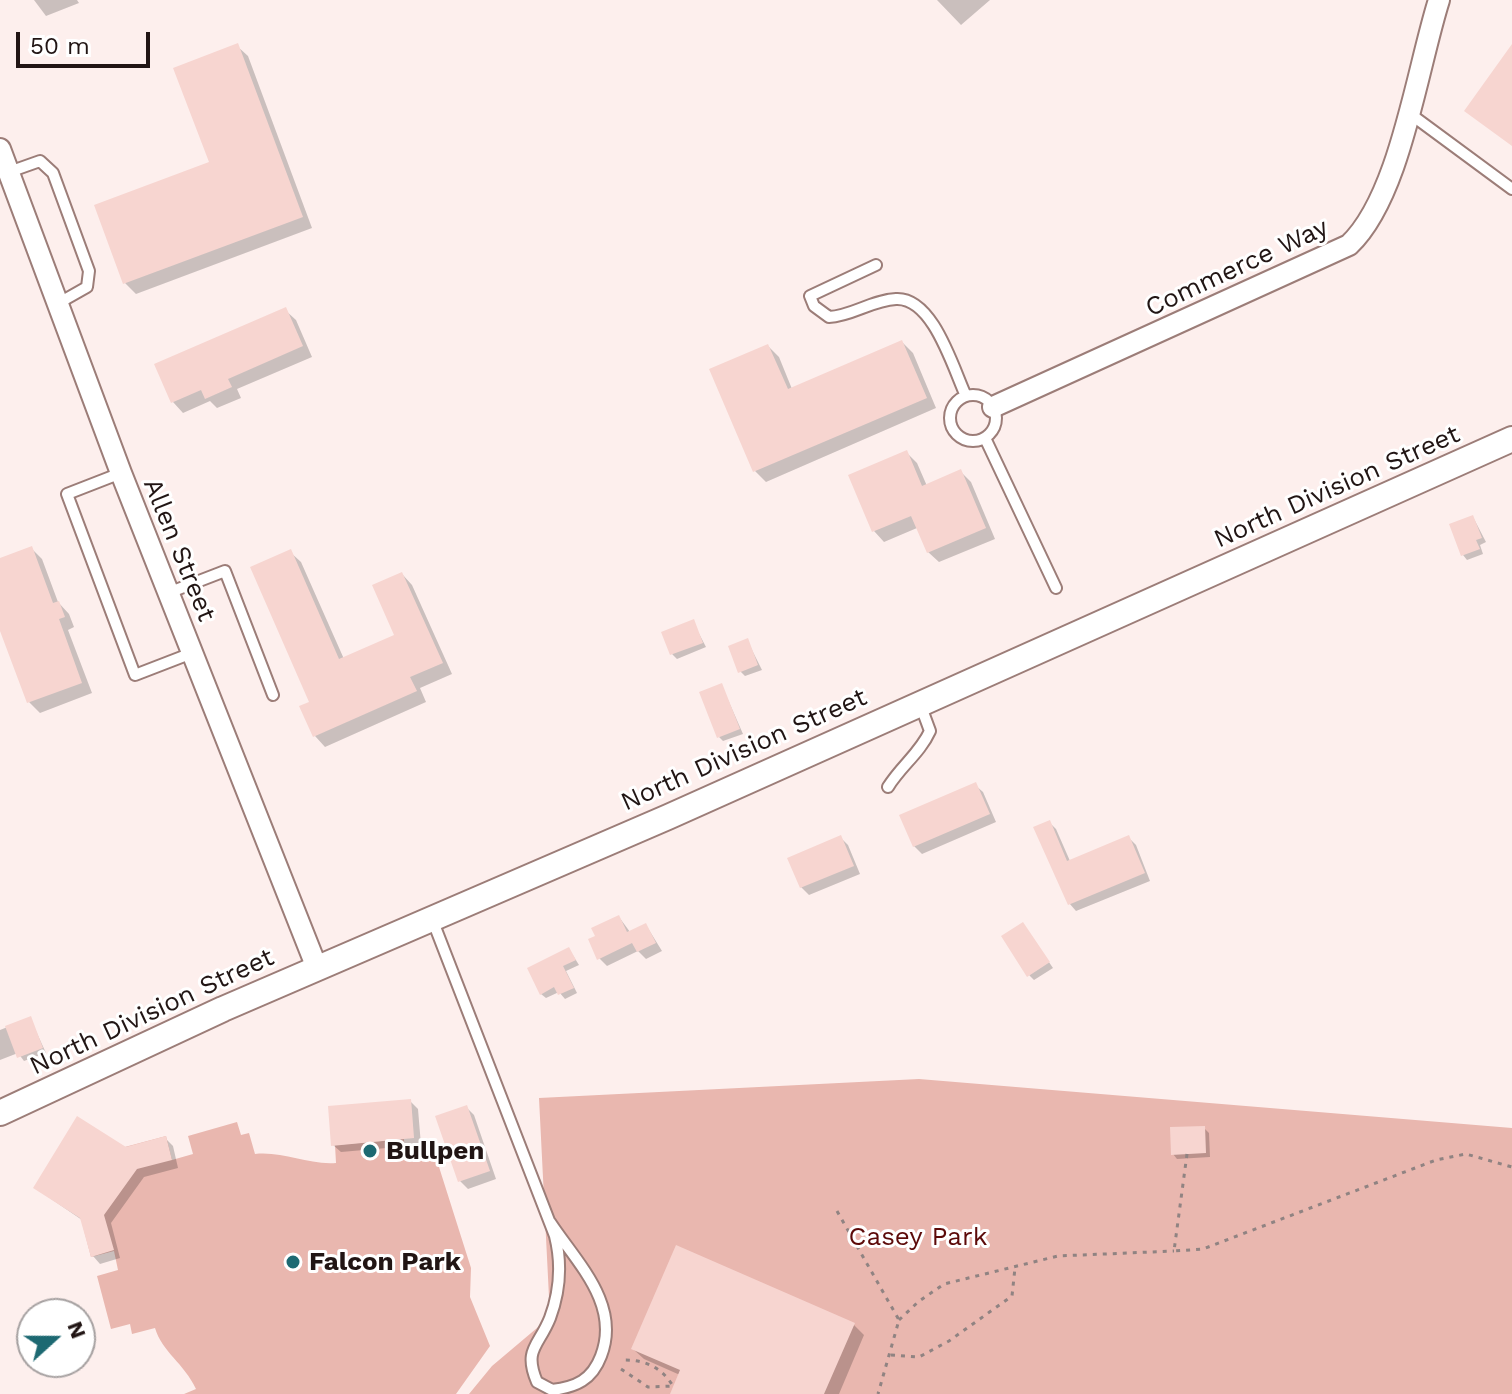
<!DOCTYPE html>
<html>
<head>
<meta charset="utf-8">
<style>
	body { margin:0 }
	#map { position:relative; width:1512px; height:1394px; overflow:hidden; background:#fdefed; font-family:"Work Sans",sans-serif }
	canvas { display:block }
	.north { position:absolute; left:16px; top:1298px; width:80px; height:80px; box-sizing:border-box; background:#fff; border:2px solid #a6a1a1; border-radius:50%; rotate:69deg; font-size:22px; font-weight:700; line-height:32px; text-align:center; color:#211514 }
	.north::after { content:''; display:block; margin:auto; width:28px; height:36px; background:#1d6972; clip-path:polygon(50% 0,100% 100%,50% 72%,0 100%) }
	.scale { position:absolute; left:16px; top:32px; width:134px; height:36px; box-sizing:border-box; border:4px solid #211514; border-top:0; padding-left:10px; font-size:24px; line-height:28px; white-space:nowrap; color:#211514; -webkit-text-stroke:6px #fff; paint-order:stroke }
</style>
</head>
<body>
<div id="map">
<canvas width="1512" height="1394"></canvas>
<div class="north">N</div>
<div class="scale">50 m</div>
</div>
<script>
const g = document.querySelector('canvas').getContext('2d');
g.lineJoin = 'round';
function paint(path, color) { g.fillStyle = color; g.fill(path, 'evenodd'); }
function strokePath(path, color, width, dash) { g.strokeStyle = color; g.lineWidth = width; g.lineCap = dash ? 'butt' : 'round'; g.setLineDash(dash || []); g.stroke(path); }
function label(font, color, halo, rows, align = 'center') {
  g.font = font + ' "Work Sans",sans-serif'; g.lineWidth = 6; g.setLineDash([]); g.textBaseline = 'middle'; g.strokeStyle = halo; g.fillStyle = color; for (const [text, x, y, turn = 0] of rows) {
    g.save(); g.translate(x, y); g.rotate((+turn || 0) * Math.PI / 180); g.textAlign = isNaN(turn) ? turn : align; if (halo) g.strokeText(text, 0, 0); g.fillText(text, 0, 0); g.restore();
  }
}
const green = new Path2D(`
	M919 1079 1512 1128V1394H469L492 1366 550 1317 539 1098Z
	M237 1122 241 1135 249 1133 255 1154C283 1151 307 1165 336 1163L335 1145 404 1139 405 1157 433 1148 471 1268 470 1297 490 1346 456 1394H184L196 1389C184 1363 162 1352 155 1328L132 1334 130 1324 111 1329 97 1276 118 1270 114 1251 91 1257 79 1211 121 1148 166 1136 172 1160 193 1154 188 1136Z`);
const shadow = new Path2D(`
	M34 0H77L79 3 46 16Z
	M937 0H990L961 25Z
	M237 46 248 56 312 228 136 294 125 283 211 163Z
	M285 310 296 320 312 357 237 389 241 398 217 408 210 401 183 413 173 402 157 365Z
	M902 342 913 353 936 408 766 482 755 471 768 346 779 357 792 389Z
	M906 452 917 463 927 486 961 472 971 482 995 539 939 562 928 552 917 528 884 542 874 531Z
	M1473 517 1486 542 1480 545 1483 554 1467 560 1463 555Z
	M31 548 42 559 58 602 69 614 74 627 68 630 92 693 40 713 29 702 0 626V560Z
	M290 552 301 562 344 659 397 636 402 574 412 585 452 674 420 688 426 702 325 747 315 736Z
	M693 622 706 647 677 659 672 654Z
	M747 640 762 670 745 676 740 671Z
	M722 686 743 734 723 741 719 737Z
	M975 785 983 792 996 822 922 854 914 846Z
	M1049 822 1056 829 1070 861 1128 837 1136 845 1150 881 1076 911 1069 903Z
	M841 838 848 845 860 874 809 895 801 887Z
	M619 917 630 932 646 925 662 951 646 959 638 951 607 966 599 958 598 937Z
	M1023 924 1053 968 1034 980 1029 975Z
	M569 949 579 965 566 971 577 993 565 999 559 992 546 998 541 994Z
	M30 1018 46 1053 24 1061 18 1053 0 1060V1030Z
	M410 1101 418 1109 421 1145 341 1152 333 1145Z
	M466 1107 474 1115 496 1179 468 1189 460 1181Z
	M1204 1128 1209 1133 1210 1157 1177 1159 1173 1154Z
	M165 1138 173 1146 178 1168 144 1177 111 1223 120 1258 100 1264 93 1256 82 1220 35 1188 125 1149Z
	M854 1325 864 1335 839 1394H672L680 1375 644 1359 633 1349Z`);
const building = new Path2D(`
	M238 43 303 217 123 284 94 205 209 162 173 68Z
	M1512 44V146L1464 111Z
	M286 307 303 346 228 379 232 387 205 399 201 390 171 403 154 364Z
	M902 340 927 398 753 472 709 369 768 344 788 389Z
	M907 450 922 486 961 469 986 528 927 553 911 516 872 532 848 475Z
	M1473 515 1482 538 1476 540 1480 549 1461 556 1449 524Z
	M32 546 53 603 59 601 65 617 59 619 82 683 27 703 0 631V558Z
	M291 549 339 659 394 635 372 585 402 572 443 663 410 677 417 691 313 737 299 706 309 702 250 567Z
	M694 619 703 643 670 655 661 632Z
	M748 638 758 665 738 673 728 646Z
	M722 683 740 729 717 738 699 692Z
	M976 782 990 814 913 847 899 815Z
	M1050 820 1067 861 1129 835 1145 873 1068 905 1033 827Z
	M841 835 854 866 800 888 787 858Z
	M619 915 627 932 646 923 656 943 637 952 632 943 597 960 588 939 595 936 591 928Z
	M1023 922 1050 962 1027 977 1001 936Z
	M569 947 576 960 563 966 574 988 558 995 554 987 540 995 527 968Z
	M31 1016 43 1048 17 1058 5 1026Z
	M411 1099 414 1138 331 1146 328 1106Z
	M467 1105 490 1171 458 1182 435 1116Z
	M77 1116 126 1147 166 1136 172 1160 137 1169 104 1215 114 1250 91 1257 80 1218 33 1188Z
	M1205 1126 1206 1153 1171 1155 1170 1127Z
	M676 1245 855 1323 824 1394H670L680 1370 631 1349Z`);
const path = new Path2D(`
	M1187 1154 1174 1251 1203 1249 1436 1160 1466 1154 1512 1167
	M837 1211 899 1320 878 1394
	M899 1320 918 1302 944 1284 1058 1256 1174 1251
	M891 1355 919 1357 949 1341 1012 1296 1015 1268
	M621 1369 648 1387 673 1386C662 1368 646 1360 625 1360`);
const service = new Path2D(`
	M1409 113 1512 189
	M9 172 40 161 53 173 89 271 87 287 57 304
	M876 265 810 296 814 306 829 317C852 316 872 300 896 299 933 297 953 368 966 396
	M950 418a23 23 0 1 1 46 0a23 23 0 1 1-46 0Z
	M985 438 1056 588
	M121 473 67 494 135 675 192 653
	M168 593 225 571 273 695
	M888 787C901 766 920 753 930 731L920 704
	M432 919 555 1236C562 1264 560 1291 550 1318 539 1346 523 1349 537 1382L552 1390C576 1387 592 1380 601 1356 621 1304 577 1263 550 1222`);
const minor = new Path2D(`
	M0 149 121 473 317 968
	M993 407 1349 245C1400 197 1417 69 1439 0`);
const tertiary = new Path2D(`
	M0 1113 223 1009 668 817 1512 439`);
const markers = [
	[370,1151,8,"#1d6972"],
	[293,1262,8,"#1d6972"]
];
const streetNames = [
	["Commerce Way",1237,268,-25],
	["North Division Street",1337,487,-24],
	["Allen Street",179,550,68],
	["North Division Street",744,750,-24],
	["North Division Street",152,1012,-25]
];
const poiNames = [
	["Bullpen",386,1151],
	["Falcon Park",309,1262]
];
const parkNames = [
	["Casey Park",918,1237]
];
paint(green, '#e9b7af');
paint(shadow, '#0003');
paint(building, '#f7d5d0');
strokePath(service, '#9c7d78', 14);
strokePath(minor, '#9c7d78', 24);
strokePath(tertiary, '#9c7d78', 28);
strokePath(path, '#908382', 3, [4, 6]);
strokePath(service, '#fff', 10);
strokePath(minor, '#fff', 20);
strokePath(tertiary, '#fff', 24);
for (const [x, y, r, color] of markers) { const dot = new Path2D(); dot.arc(x, y, r, 0, 2 * Math.PI); g.fillStyle = color; g.fill(dot); strokePath(dot, '#fff', 3); }
label('26px', '#211514', '#fff', streetNames);
label('bold 26px', '#211514', '#fff', poiNames, 'left');
label('26px', '#5c0a09', '#fff', parkNames);
</script>
</body>
</html>
